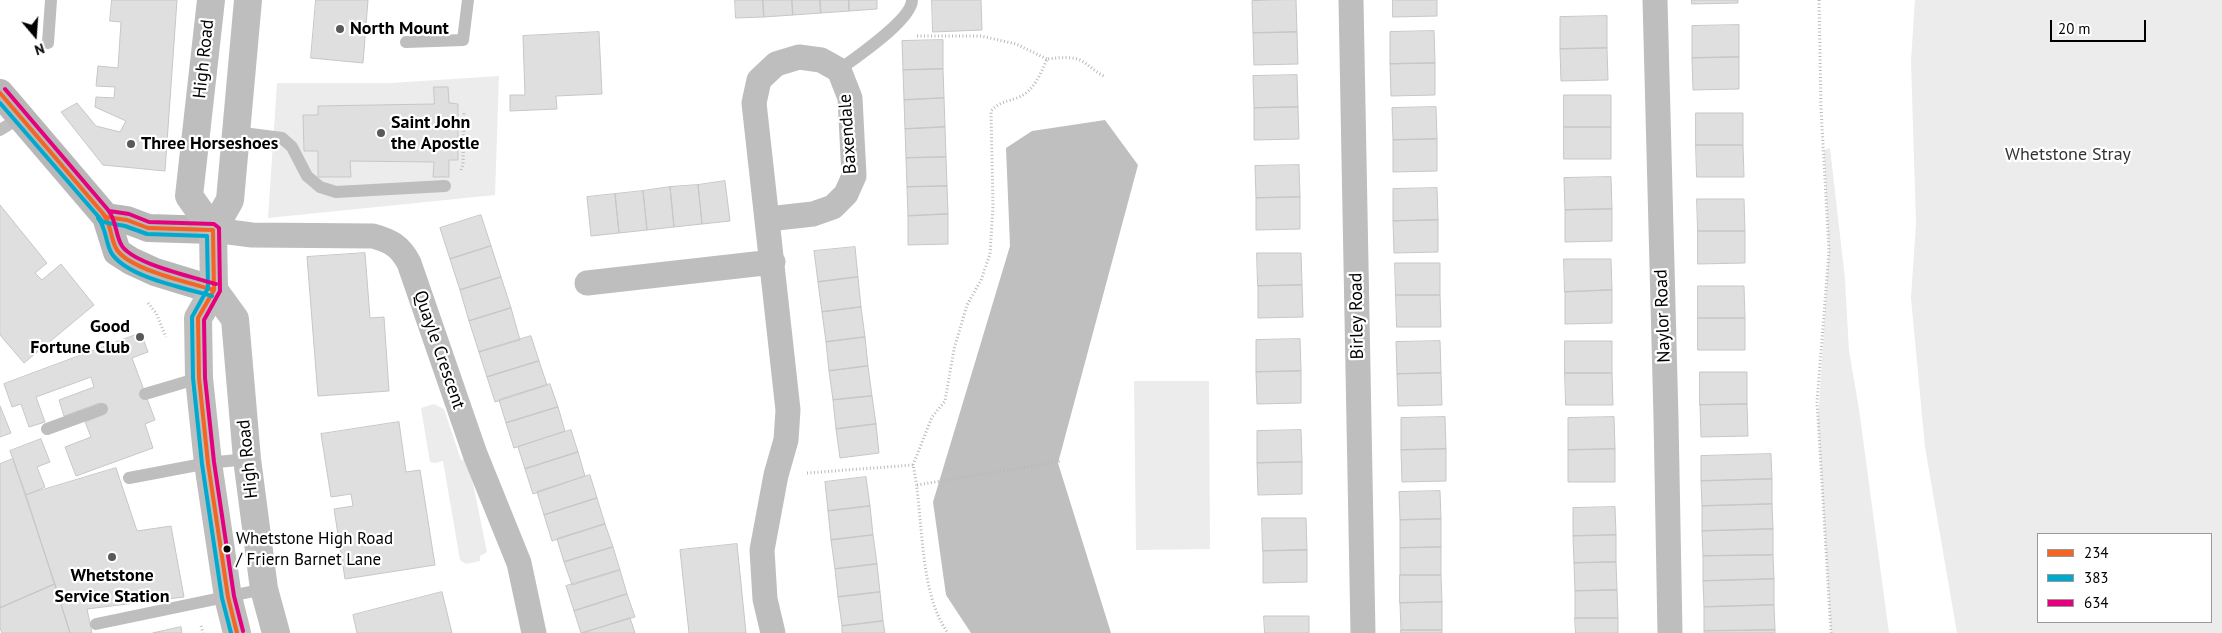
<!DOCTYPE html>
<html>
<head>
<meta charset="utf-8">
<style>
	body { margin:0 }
	#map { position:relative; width:2222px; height:633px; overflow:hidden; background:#fff; font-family:"PT Sans",sans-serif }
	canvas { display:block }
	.legend { position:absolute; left:2037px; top:533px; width:175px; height:90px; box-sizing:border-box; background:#fff; border:1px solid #999; margin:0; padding:6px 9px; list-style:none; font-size:15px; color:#000 }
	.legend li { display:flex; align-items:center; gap:10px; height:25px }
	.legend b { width:25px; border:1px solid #999 }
	.north { position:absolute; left:10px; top:10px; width:50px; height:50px; -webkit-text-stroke:4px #fff; paint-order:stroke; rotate:162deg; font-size:14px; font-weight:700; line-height:20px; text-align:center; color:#000 }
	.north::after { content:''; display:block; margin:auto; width:18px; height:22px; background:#000; clip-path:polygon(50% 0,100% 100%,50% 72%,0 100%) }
	.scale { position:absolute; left:2050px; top:20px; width:96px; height:22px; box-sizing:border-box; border:2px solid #000; border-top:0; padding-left:6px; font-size:15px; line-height:18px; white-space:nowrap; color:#000; -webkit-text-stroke:4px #fff; paint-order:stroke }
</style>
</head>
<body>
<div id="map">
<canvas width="2222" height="633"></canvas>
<ul class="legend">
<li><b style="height:6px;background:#f26522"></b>234</li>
<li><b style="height:6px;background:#00a9ce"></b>383</li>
<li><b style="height:6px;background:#e5007d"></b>634</li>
</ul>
<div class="north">N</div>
<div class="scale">20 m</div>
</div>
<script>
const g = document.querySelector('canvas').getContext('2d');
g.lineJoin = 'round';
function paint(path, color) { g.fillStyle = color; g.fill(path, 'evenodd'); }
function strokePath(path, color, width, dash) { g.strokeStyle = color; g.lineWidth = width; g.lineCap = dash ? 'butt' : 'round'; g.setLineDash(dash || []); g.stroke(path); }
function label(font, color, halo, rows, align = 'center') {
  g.font = font + ' "PT Sans",sans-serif'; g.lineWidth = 4.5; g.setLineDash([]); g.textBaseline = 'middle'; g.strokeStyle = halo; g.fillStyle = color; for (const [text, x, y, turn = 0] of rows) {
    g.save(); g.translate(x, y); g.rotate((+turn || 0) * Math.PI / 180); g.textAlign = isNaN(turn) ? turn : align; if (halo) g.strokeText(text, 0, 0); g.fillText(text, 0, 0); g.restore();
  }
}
const green = new Path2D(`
	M1915 0H2222V633H1957L1925 447 1911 298 1916 223 1911 61ZM2038 534H2211V622H2038Z
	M499 76 495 195 268 218 277 83H391Z
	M1830 148 1845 279 1849 351 1859 409 1889 633H1831L1818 420 1829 251 1824 150Z
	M1134 381H1209L1210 549 1136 550Z
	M434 404 444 409 461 460 468 459 487 552 480 556V561L466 564 460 560 443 461 435 463 430 462 421 408Z`);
const water = new Path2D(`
	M1105 120 1138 165 1058 463 1111 633H971L946 595 933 502 1010 246 1006 148 1032 131Z`);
const building = new Path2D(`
	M112 0H177L165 171 103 165 61 112 77 103 96 126 120 132 126 121 95 107 96 97 114 98 115 87 96 86 98 66 118 68 121 22 110 21Z
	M316 0H368L363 63 311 58Z
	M735 0H763L764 17 736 18Z
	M763 0H792L793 15 764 17Z
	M792 0H820L821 13 793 15Z
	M820 0H849V11L821 13Z
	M849 0H877V9L849 11Z
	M932 0H981L982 30 933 32Z
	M1296 0 1297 32 1253 33 1252 1Z
	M1393 0H1437V16L1393 17Z
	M1692 0H1738V3L1692 4Z
	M1607 16V48L1560 49V17Z
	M1739 25V57L1692 58V26Z
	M1434 31 1435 63 1390 64V32Z
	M599 32 602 94 556 96 557 109 510 111V95H525L523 36Z
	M1297 32 1298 64 1254 65 1253 33Z
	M943 40V69L903 70 902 41Z
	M1607 48 1608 80 1561 81 1560 49Z
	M1739 57V89L1693 90 1692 58Z
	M1435 63V95L1391 96 1390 64Z
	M943 69 944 98 904 100 903 70Z
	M1297 75 1298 107 1254 108 1253 76Z
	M434 87H448L449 103 458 104V160H449V177H433L434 162 350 161 351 177H318V151H304L303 115H318V106L434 104Z
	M1564 95H1611V127H1564Z
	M944 98 945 127 905 129 904 100Z
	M1298 107 1299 139 1254 140V108Z
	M1436 107 1437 139 1393 140 1392 108Z
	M1696 113H1743V145H1696Z
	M945 127 946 157 906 158 905 129Z
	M1564 127H1611V159H1564Z
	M1437 139V171L1393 172V140Z
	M1696 145H1743L1744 177H1697Z
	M946 157 947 186 907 187 906 158Z
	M1299 165 1300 197 1256 198 1255 166Z
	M1611 177 1612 209 1565 210 1564 178Z
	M725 181 730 221 702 224 698 185Z
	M698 185 702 224 674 227 670 187Z
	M947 186 948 214 908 216 907 187Z
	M670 187 674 227 647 230 643 191Z
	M1437 188 1438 220 1393 221V189Z
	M643 191 647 230 619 233 615 194Z
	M615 194 619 233 591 236 587 197Z
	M1300 197V229L1256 230V198Z
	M1697 199H1744L1745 231H1698Z
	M0 205 47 263 35 273 42 280 61 264 94 305 24 363 0 335Z
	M1612 209V241L1565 242V210Z
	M948 214V244L908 245V216Z
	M481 215 491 246 450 259 440 228Z
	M1438 220V252L1394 253 1393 221Z
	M1698 231H1745V263L1698 264Z
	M491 246 501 277 460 290 450 259Z
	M855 247 858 277 818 282 814 251Z
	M365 253 370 318 384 317 389 391 318 396 307 257Z
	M1257 253H1301L1302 285 1258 286Z
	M1564 259H1611L1612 290 1565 292Z
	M1395 263H1440V295H1396Z
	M501 277 511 308 469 321 460 290Z
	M858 277 861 307 822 312 818 282Z
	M1302 285 1303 317 1258 318V286Z
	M1698 286H1744L1745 318H1698Z
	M1612 290V323L1565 324V292Z
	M1396 295H1440L1441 327H1397Z
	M861 307 865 337 826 342 822 312Z
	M511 308 520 340 479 352 469 321Z
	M1698 318H1745V350H1698Z
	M141 333 148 352 132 358 155 420 145 424 153 448 76 476 65 447 91 437 85 422 104 414 100 403 64 416 59 400 94 387 91 377 36 397 45 422 29 427 21 404 12 407 4 384Z
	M531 336 539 361 487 377 479 352Z
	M865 337 868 366 829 371 826 342Z
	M1300 339 1301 371 1256 372V340Z
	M1440 341 1441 373 1397 374 1396 342Z
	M1565 341H1612V373H1565Z
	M539 361 547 385 495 402 487 377Z
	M868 366 872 396 833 400 829 371Z
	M1301 371V403L1257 404 1256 372Z
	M1700 372H1747V404L1700 405Z
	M1441 373 1442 405 1398 406 1397 374Z
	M1565 373H1612L1613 405H1566Z
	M550 384 558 407 506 423 499 400Z
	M872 396 876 424 836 429 833 400Z
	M1747 404 1748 436 1701 437 1700 405Z
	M0 406 11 433 0 437Z
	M558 407 565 431 514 448 506 423Z
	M1445 417 1446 449 1401 450V418Z
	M1614 417 1615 449 1568 450V418Z
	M399 422 406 472 420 470 435 565 345 579 334 509 353 506 351 494 331 497 321 434Z
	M876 424 879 453 840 458 836 429Z
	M571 430 578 452 525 469 518 447Z
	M1301 430 1302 462 1257 463V431Z
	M41 439 50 462 37 467 45 487 26 495 10 451Z
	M1446 449V481L1402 482 1401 450Z
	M1615 449V482H1568V450Z
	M578 452 585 476 533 494 525 469Z
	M1771 454 1772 479 1701 481V456Z
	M13 459 55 584 0 608V464Z
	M1302 462V494L1258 495 1257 463Z
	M116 468 137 531 171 526 184 597 87 609 92 633H70L26 495Z
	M590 475 597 498 544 515 537 492Z
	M866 477 870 506 828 511 825 482Z
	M1772 479V504L1702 506 1701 481Z
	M1440 491 1441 519 1400 520 1399 492Z
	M597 498 605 524 552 541 544 515Z
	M1772 504 1773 529 1702 531V506Z
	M870 506 873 535 831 540 828 511Z
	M1615 507 1616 535 1573 536V508Z
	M1262 518H1306L1307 550 1263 551Z
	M1441 519V547L1400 548V520Z
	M605 524 613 547 564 562 557 539Z
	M1773 529V555L1703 556 1702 531Z
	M873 535 877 564 835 569 831 540Z
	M1616 535V562L1574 563 1573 536Z
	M737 544 746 633H689L680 550Z
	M613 547 620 570 572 585 564 562Z
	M1441 547V575H1400V548Z
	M1307 550V582L1263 583V551Z
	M1773 555 1774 579 1703 581V556Z
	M1616 562 1617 590 1575 591 1574 563Z
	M877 564 880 592 838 597 835 569Z
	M620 570 627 594 574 611 566 586Z
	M1400 575H1441L1442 602 1400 603Z
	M1774 579V605L1704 607 1703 581Z
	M55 584 70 633H2L0 628V608Z
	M1617 590 1618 618H1575V591Z
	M442 592 452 633H357L353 615Z
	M880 592 883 621 842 626 838 597Z
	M627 594 635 617 581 633 574 611Z
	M1442 602V630H1401L1400 603Z
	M1774 605 1775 630 1704 631V607Z
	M1264 616H1309V633H1265Z
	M630 618 635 633H583Z
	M1575 618H1618V633H1576Z
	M883 621 885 633H842V626Z
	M181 627 182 633H153Z
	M1401 630H1442V633H1401Z
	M1775 630V633H1704V631Z`);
const path = new Path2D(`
	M1819 0 1821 109 1829 251 1817 402 1831 633
	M917 36H981L1016 44 1047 59
	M461 170 463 165 464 111
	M148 303 156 313 166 337
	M913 465 932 417 945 401 954 349 967 305 981 280 990 254 993 207 991 111C1000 101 1008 102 1019 97 1034 91 1041 73 1047 59 1058 58 1069 56 1080 60 1088 64 1095 72 1104 76
	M807 473 913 465C924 515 918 592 948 633
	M917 485 1062 461
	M201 626 203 633`);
const lane = new Path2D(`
	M406 42 463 40 468 0
	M48 43 51 0
	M839 70C856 57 912 20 912 0
	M0 130 21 117
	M235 132 282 138 292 147 307 176 320 187 336 192 445 186
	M145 394 199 378
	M47 429 102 409
	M129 478 208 463 247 459
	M96 624 264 589`);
const street = new Path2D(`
	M1351 0 1363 633
	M1655 0 1666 418 1670 633
	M768 219 813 214 833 207 846 194 854 176 850 98 839 70 821 60 799 57 776 64 759 80 754 103 788 410 786 440 776 475 762 550 765 599 773 633
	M213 230 252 235 373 236C391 241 400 246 409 263L475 454 519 563 534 633
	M587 283 773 262`);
const secondary = new Path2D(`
	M0 93 106 217 117 252 131 261 155 272 214 290
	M106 217 127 220 148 228 213 230`);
const primary = new Path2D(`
	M211 0 189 196 213 230
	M214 290 235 319 247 459 264 589 276 633
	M237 633 228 597 208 463 199 378 198 318 214 290 213 230 230 200 248 0`);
const bus1 = new Path2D(`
	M0 93 106 217 127 220 148 228 213 230 214 290 198 318 199 378 208 463 228 597 237 633
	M103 214C112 225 110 239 117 250 131 270 190 283 214 290`);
const bus2 = new Path2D(`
	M0 103 103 222 125 226 147 234 207 236 208 288 192 317 193 378 202 464 222 598 231 633
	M98 218C107 229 105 243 112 254 129 278 185 288 212 296`);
const bus3 = new Path2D(`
	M5 89 109 211 129 214 149 222 214 224 219 228 220 291 204 320 205 378 214 462 234 596 243 631
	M108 210C117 221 115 235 122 246 134 264 195 278 216 284`);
const markers = [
	[340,29,5,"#595959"],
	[381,133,5,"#595959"],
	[131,144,5,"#595959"],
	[140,337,5,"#595959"],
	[227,549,4.5,"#000"],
	[112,557,5,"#595959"]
];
const busNames = [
	["Whetstone High Road",236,539],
	["/ Friern Barnet Lane",236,560]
];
const poiNames = [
	["North Mount",350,29],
	["Saint John",391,123],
	["the Apostle",391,144],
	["Three Horseshoes",141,144],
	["Good",130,327,"right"],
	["Fortune Club",130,348,"right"],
	["Whetstone",112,576,"center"],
	["Service Station",112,597,"center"]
];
const streetNames = [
	["High Road",204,59,-84],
	["Baxendale",848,134,-94],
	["Birley Road",1357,316,-91],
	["Naylor Road",1663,316,-92],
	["Quayle Crescent",439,350,71],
	["High Road",248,459,-96]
];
const parkNames = [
	["Whetstone Stray",2068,155]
];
paint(green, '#ececec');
paint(water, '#bfbfbf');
paint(building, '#dfdfdf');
strokePath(building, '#c7c7c7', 1);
strokePath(path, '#b9b9b9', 3, [1, 2.5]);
strokePath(lane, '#bebebe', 12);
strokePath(street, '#bebebe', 25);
strokePath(secondary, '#b8b8b8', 28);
strokePath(primary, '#bebebe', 28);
strokePath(bus1, '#f26522', 4);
strokePath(bus2, '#00a9ce', 4);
strokePath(bus3, '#e5007d', 4);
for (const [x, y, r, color] of markers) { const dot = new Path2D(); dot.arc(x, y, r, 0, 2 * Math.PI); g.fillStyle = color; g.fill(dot); strokePath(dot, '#fff', 2); }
label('17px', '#000', '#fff', busNames, 'left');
label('bold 18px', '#000', '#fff', poiNames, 'left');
label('18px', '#000', '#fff', streetNames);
label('18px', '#333', '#fff', parkNames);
</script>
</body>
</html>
